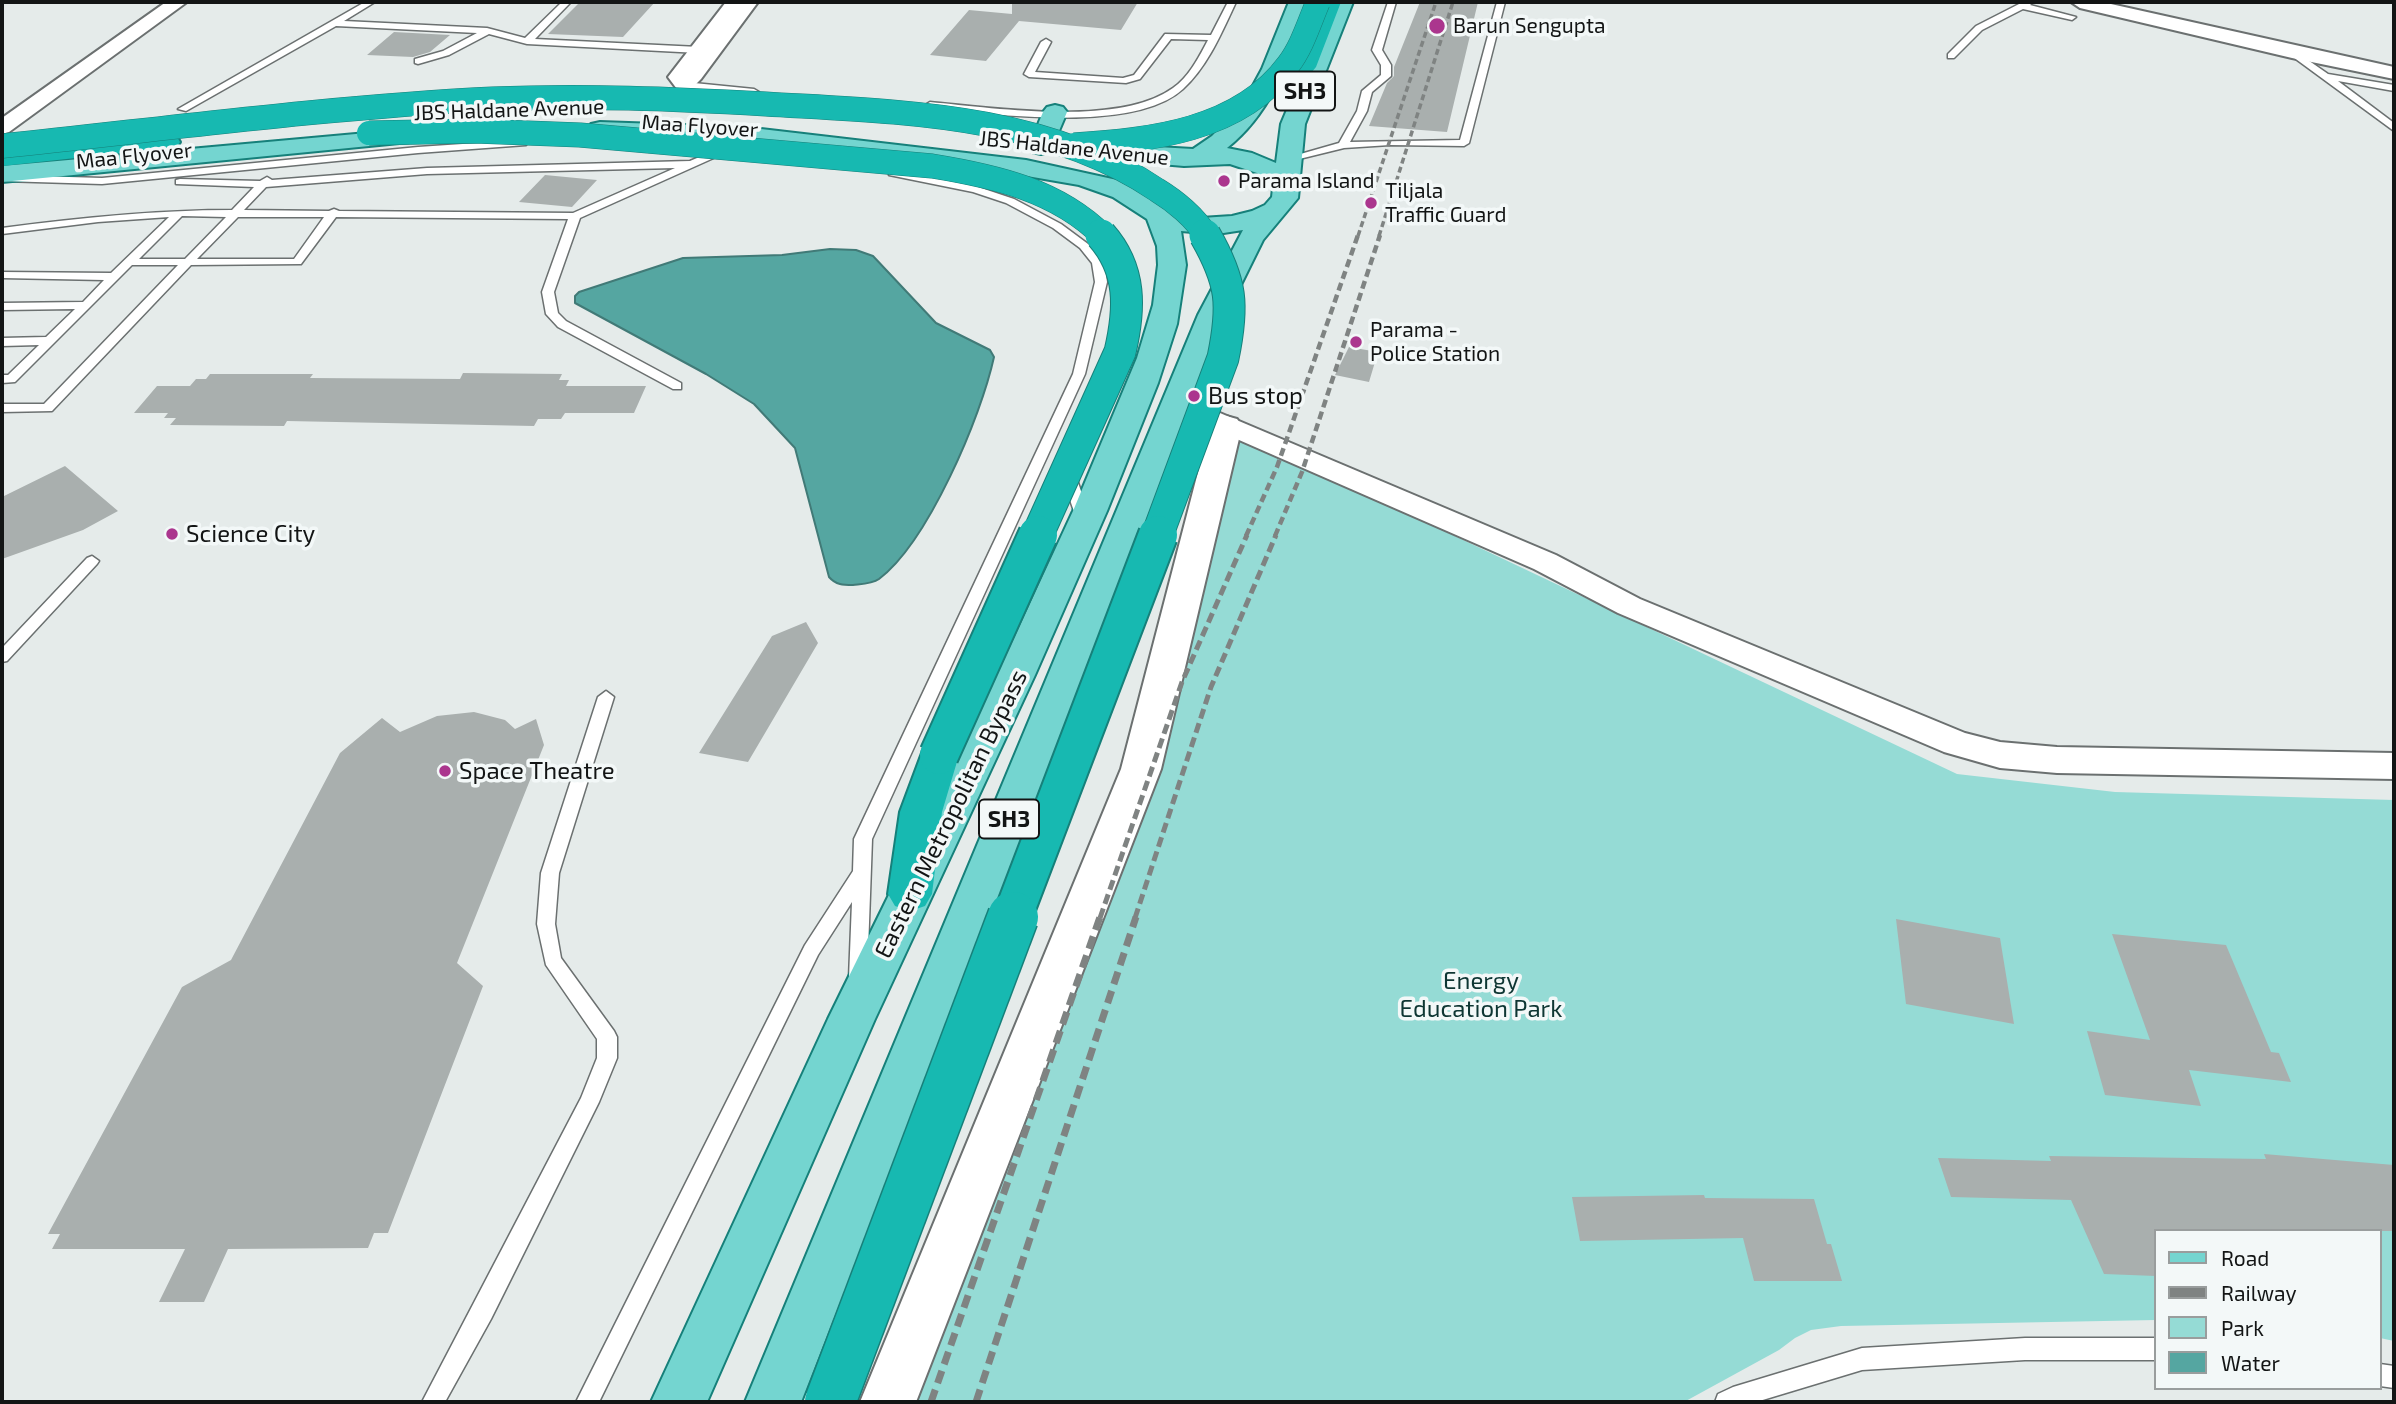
<!DOCTYPE html>
<html>
<head>
<meta charset="utf-8">
<style>
	body { margin:0 }
	#map { position:relative; width:2396px; height:1404px; overflow:hidden; background:#e5ebea; font-family:"Exo 2",sans-serif }
	canvas { display:block }
	.frame { position:absolute; inset:0; border:4px solid #131515; pointer-events:none }
	.legend { position:absolute; left:2154px; top:1229px; width:228px; height:161px; box-sizing:border-box; background:#f3f8f8; border:2px solid #999d9d; margin:0; padding:9px 12px; list-style:none; font-size:21px; color:#131515 }
	.legend li { display:flex; align-items:center; gap:14px; height:35px }
	.legend b { width:35px; border:2px solid #999d9d }
</style>
</head>
<body>
<div id="map">
<canvas width="2396" height="1404"></canvas>
<div class="frame"></div>
<ul class="legend">
<li><b style="height:9px;background:#74d5d0"></b>Road</li>
<li><b style="height:9px;background:#7f8382"></b>Railway</li>
<li><b style="height:19px;background:#95dbd5"></b>Park</li>
<li><b style="height:19px;background:#55a6a1"></b>Water</li>
</ul>
</div>
<script>
const g = document.querySelector('canvas').getContext('2d');
g.lineJoin = 'round';
function paint(path, color) { g.fillStyle = color; g.fill(path, 'evenodd'); }
function strokePath(path, color, width, dash) { g.strokeStyle = color; g.lineWidth = width; g.lineCap = dash ? 'butt' : 'round'; g.setLineDash(dash || []); g.stroke(path); }
function label(font, color, halo, rows, align = 'center') {
  g.font = font + ' "Exo 2",sans-serif'; g.lineWidth = 7; g.setLineDash([]); g.textBaseline = 'middle'; g.strokeStyle = halo; g.fillStyle = color; for (const [text, x, y, turn = 0] of rows) {
    g.save(); g.translate(x, y); g.rotate((+turn || 0) * Math.PI / 180); g.textAlign = isNaN(turn) ? turn : align; if (halo) g.strokeText(text, 0, 0); g.fillText(text, 0, 0); g.restore();
  }
}
const green = new Path2D(`
	M1248 438 1957 774 2115 792 2394 800V1341L2380 1338V1231H2156V1320L1841 1326 1811 1330 1795 1338 1779 1350 1684 1402H896L1003 1125 1232 445Z`);
const water = new Path2D(`
	M830 249 856 250 873 256 936 323 990 350 994 357C981 417 928 542 879 579 872 584 862 584 853 585 843 585 836 585 829 577L795 448 754 404 706 374 575 303V296L579 292 683 258 782 255Z`);
const building = new Path2D(`
	M580 2H655L623 37 548 34Z
	M1012 2H1138L1121 30 1019 21 986 61 930 55 969 10 1012 14Z
	M1420 2H1478L1447 132 1369 126 1387 83 1394 76V67Z
	M394 32 450 35 430 52 413 57 367 55Z
	M545 175 597 180 572 207 519 202Z
	M1349 347 1378 352 1369 382 1335 375Z
	M463 373 562 374 559 380H569L566 386H646L634 413H565L561 419H538L534 426 287 421 284 426 170 425 176 418H164L168 413H134L157 386H190L196 379H206L210 374H313L310 378 460 379Z
	M65 466 118 511 83 530 2 559V497Z
	M806 622 818 643 748 762 699 753 772 636Z
	M474 712 505 720 515 729 536 719 544 745 457 963 483 986 388 1233H374L368 1248 228 1249 204 1302H159L185 1249H52L60 1234H48L182 987 231 960 340 753 382 718 400 732 437 716Z
	M1896 919 2000 938 2014 1024 1906 1004Z
	M2112 934 2226 945 2271 1052 2279 1053 2291 1082 2189 1070 2201 1106 2105 1095 2087 1031 2150 1040Z
	M2264 1154 2394 1165V1231H2156V1276L2104 1274 2071 1200 1951 1197 1938 1158 2051 1161 2049 1156 2266 1159Z
	M1704 1195 1705 1198 1814 1199 1827 1244H1831L1842 1281H1754L1743 1238 1580 1241 1572 1197Z`);
const service = new Path2D(`
	M365 2H375L344 21 487 28 525 38 562 2H571L535 39 699 47 704 50 699 53 527 44 489 34 449 55 418 64 415 63V59L443 51 477 33 336 26 186 111 178 109Z
	M1228 2H1236C1222 32 1208 66 1183 89 1134 134 993 114 930 108L925 105 930 102C995 108 1119 127 1173 88 1189 77 1199 57 1208 40L1171 39 1140 79 1126 83 1029 77 1024 74 1041 42 1046 39 1051 42 1035 72 1123 78 1134 75 1165 34 1211 35Z
	M1388 2H1396L1382 50 1391 65V76L1372 92 1367 111 1350 142 1460 140 1497 2H1505L1469 143 1464 146 1390 145 1344 148 1283 163V159L1339 143 1357 111 1362 91 1381 75V65L1372 50Z
	M2023 2H2033L2030 5 2076 17 2072 20 2023 9 1982 30 1954 58H1948V54L1976 26Z
	M2292 49 2328 74 2394 85V91L2338 81 2394 123V131L2289 54 2287 52Z
	M684 82 754 89 759 92 754 95 687 88 682 97H676L679 85Z
	M522 140 527 143 526 145 418 153 102 184 2 181V175L102 178 418 147Z
	M723 147 728 150 727 152 580 218 554 292 558 313 566 321 681 383V389H673L558 327 546 314 542 292 568 219 336 217 301 264 191 265 52 411 2 412V404H44L178 265H132L15 382 2 383V375H8L39 345 2 346V338L46 337 75 309 2 310V303L83 302 104 280 2 278V272L111 273 169 217 98 222 2 234V228C78 218 154 210 232 210L254 187 176 184V180L180 179 260 181 267 177 272 180 427 168 690 161ZM675 168 573 213 339 211 334 209 329 211 244 210 266 187 427 174ZM182 216 226 217 185 259H139ZM238 217H324L294 259H197Z
	M893 170 975 186 1014 199 1061 224 1088 244 1104 262 1107 282 1085 374 872 839 867 978 865 984 858 986 851 984 849 978 852 902 818 955 599 1402H576L805 945 853 871 854 839 1073 374 1095 282 1092 263 1080 248 1053 228 1006 203 973 192 889 175V171Z
	M1067 467 1074 471 1091 520 1089 523H1079L1077 520 1060 471Z
	M92 556 99 561 97 564 7 661 2 662V648L87 558Z
	M606 691 614 697 559 873 555 924 561 958 614 1031 617 1037V1058L599 1102 491 1319 445 1402H422L581 1098 597 1058V1039L546 965 537 924 541 873 598 697Z
	M2025 1338H2156V1360H2025L1862 1370 1756 1402H1715L1718 1394 1733 1387 1862 1348Z
	M2380 1364 2394 1366V1388L2380 1386Z`);
const minor = new Path2D(`
	M166 2H187L9 132 2 134V118Z
	M726 2H758L701 79 691 89H677L668 77Z
	M2071 2H2102L2394 67V79L2292 58 2080 8Z
	M1201 405 1556 555 1640 599 1965 733 2000 742 2057 747 2394 753V779L2057 773 2000 768 1944 752 1618 613 1534 569 1191 419 1187 413 1191 407Z`);
const tertiary = new Path2D(`
	M1226 416 1237 419 1242 426 1161 769 916 1402H860L1121 769 1210 426 1215 419Z`);
const primary = new Path2D(`
	M1289 2H1311C1291 55 1273 112 1227 148L1252 153 1276 163 1281 124 1332 2H1353L1305 124 1298 198 1263 240 1226 315 801 1402H745L1198 315 1243 230 1217 234 1181 231 1186 265 1177 324 1158 383 1107 511 1035 675 875 1019 707 1402H651L828 1019 997 675 1073 511 1137 358 1153 305 1158 265 1157 246 1147 219 1113 197 1079 185 998 171 780 145 672 137 600 136 591 134 588 129 591 124 600 122 744 127 1026 160 1117 180 1167 208 1181 215 1201 218 1232 216 1252 211 1265 205 1272 197 1273 188 1257 173 1230 164 1184 166 1067 156 1058 154 1055 149 1058 144 1067 142 1193 149 1212 136 1243 104 1262 69Z
	M1055 105 1063 107 1067 112 1050 152 1041 154 1032 152 1029 147 1043 112 1047 107Z
	M411 129 420 131 423 136 420 141 2 182V166Z`);
const motorway = new Path2D(`
	M1320 2H1341L1316 67 1292 96H1276L1272 91 1294 65Z
	M168 135 177 137 180 142 177 147 2 166V151Z
	M939 740 953 745 959 755 942 812 932 894 925 906 910 911 895 906 888 894 900 812 925 745Z`);
const railFar3 = new Path2D(`
	M1358 236 1436 2
	M1379 236 1453 2`);
const railFar2 = new Path2D(`
	M1246 536 1277 467 1358 235
	M1275 536 1302 472 1380 235`);
const railFar1 = new Path2D(`
	M1100 918 1182 682 1247 535
	M1135 918 1211 687 1276 535`);
const rail = new Path2D(`
	M931 1402 1100 917
	M976 1402 1136 917`);
const motorwayBridgeFar3 = new Path2D(`
	M369 133 475 131 580 135 932 166C994 176 1057 190 1103 236
	M1074 145C1150 140 1239 131 1288 65 1302 47 1309 23 1318 2
	M2 146C165 129 329 107 492 99 583 95 675 99 766 104 898 112 1043 113 1157 190 1175 201 1196 218 1206 236`);
const motorwayBridgeFar2 = new Path2D(`
	M1037 536 1120 352C1130 309 1132 270 1101 235
	M1157 536 1223 358C1234 305 1232 282 1205 235`);
const motorwayBridgeFar1 = new Path2D(`
	M939 755 1038 535
	M1012 918 1158 535`);
const motorwayBridge = new Path2D(`
	M830 1402 1013 917`);
const markers = [
	[1437,26,9,"#ab368e"],
	[1224,181,7,"#ab368e"],
	[1371,203,7,"#ab368e"],
	[1356,342,7,"#ab368e"],
	[1194,396,7,"#ab368e"],
	[172,534,7,"#ab368e"],
	[445,771,7,"#ab368e"]
];
const farPoinames = [
	["Barun Sengupta",1453,26],
	["Parama Island",1238,181],
	["Tiljala",1385,191],
	["Traffic Guard",1385,215],
	["Parama -",1370,330],
	["Police Station",1370,354]
];
const farStreetnames = [
	["JBS Haldane Avenue",509,110,-2],
	["Maa Flyover",700,126,4],
	["JBS Haldane Avenue",1074,148,6],
	["Maa Flyover",134,156,-6]
];
const shields = [
	[1305,91,60],
	[1009,819,60]
];
const shieldNames = [
	["SH3",1305,91],
	["SH3",1009,819]
];
const poiNames = [
	["Bus stop",1208,396],
	["Science City",186,534],
	["Space Theatre",459,771]
];
const streetNames = [
	["Eastern Metropolitan Bypass",951,814,-64]
];
const parkNames = [
	["Energy",1481,981],
	["Education Park",1481,1009]
];
paint(green, '#95dbd5');
paint(water, '#55a6a1');
strokePath(water, '#417a77', 2);
paint(building, '#a9afae');
strokePath(service, '#6b7070', 3);
strokePath(minor, '#6b7070', 4);
strokePath(tertiary, '#6b7070', 4);
strokePath(primary, '#16807a', 4);
strokePath(motorway, '#16807a', 4);
paint(service, '#fff');
paint(minor, '#fff');
paint(tertiary, '#fff');
paint(primary, '#74d5d0');
paint(motorway, '#17b9b1');
strokePath(railFar3, '#7f8382', 3.5, [6, 3.5]);
strokePath(railFar2, '#7f8382', 4.5, [8, 4.5]);
strokePath(railFar1, '#7f8382', 5, [10, 5]);
strokePath(rail, '#7f8382', 7, [13, 7]);
strokePath(motorwayBridgeFar3, '#16807a', 25, []);
strokePath(motorwayBridgeFar2, '#16807a', 33, []);
strokePath(motorwayBridgeFar1, '#16807a', 42, []);
strokePath(motorwayBridge, '#16807a', 53, []);
strokePath(motorwayBridgeFar3, '#17b9b1', 24);
strokePath(motorwayBridgeFar2, '#17b9b1', 31);
strokePath(motorwayBridgeFar1, '#17b9b1', 38);
strokePath(motorwayBridge, '#17b9b1', 50);
for (const [x, y, r, color] of markers) { const dot = new Path2D(); dot.arc(x, y, r, 0, 2 * Math.PI); g.fillStyle = color; g.fill(dot); strokePath(dot, '#f3f8f8', 2.5); }
label('21px', '#131515', '#f3f8f8', farPoinames, 'left');
label('21px', '#131515', '#f3f8f8', farStreetnames);
for (const [x, y, w] of shields) { const box = new Path2D(); box.roundRect(x - w / 2, y - 19.5, w, 39, 5); g.fillStyle = '#f3f8f8'; g.fill(box); strokePath(box, '#131515', 2); }
label('bold 23px', '#131515', null, shieldNames);
label('24px', '#131515', '#f3f8f8', poiNames, 'left');
label('24px', '#131515', '#f3f8f8', streetNames);
label('24px', '#0e3633', '#f3f8f8', parkNames);
</script>
</body>
</html>
